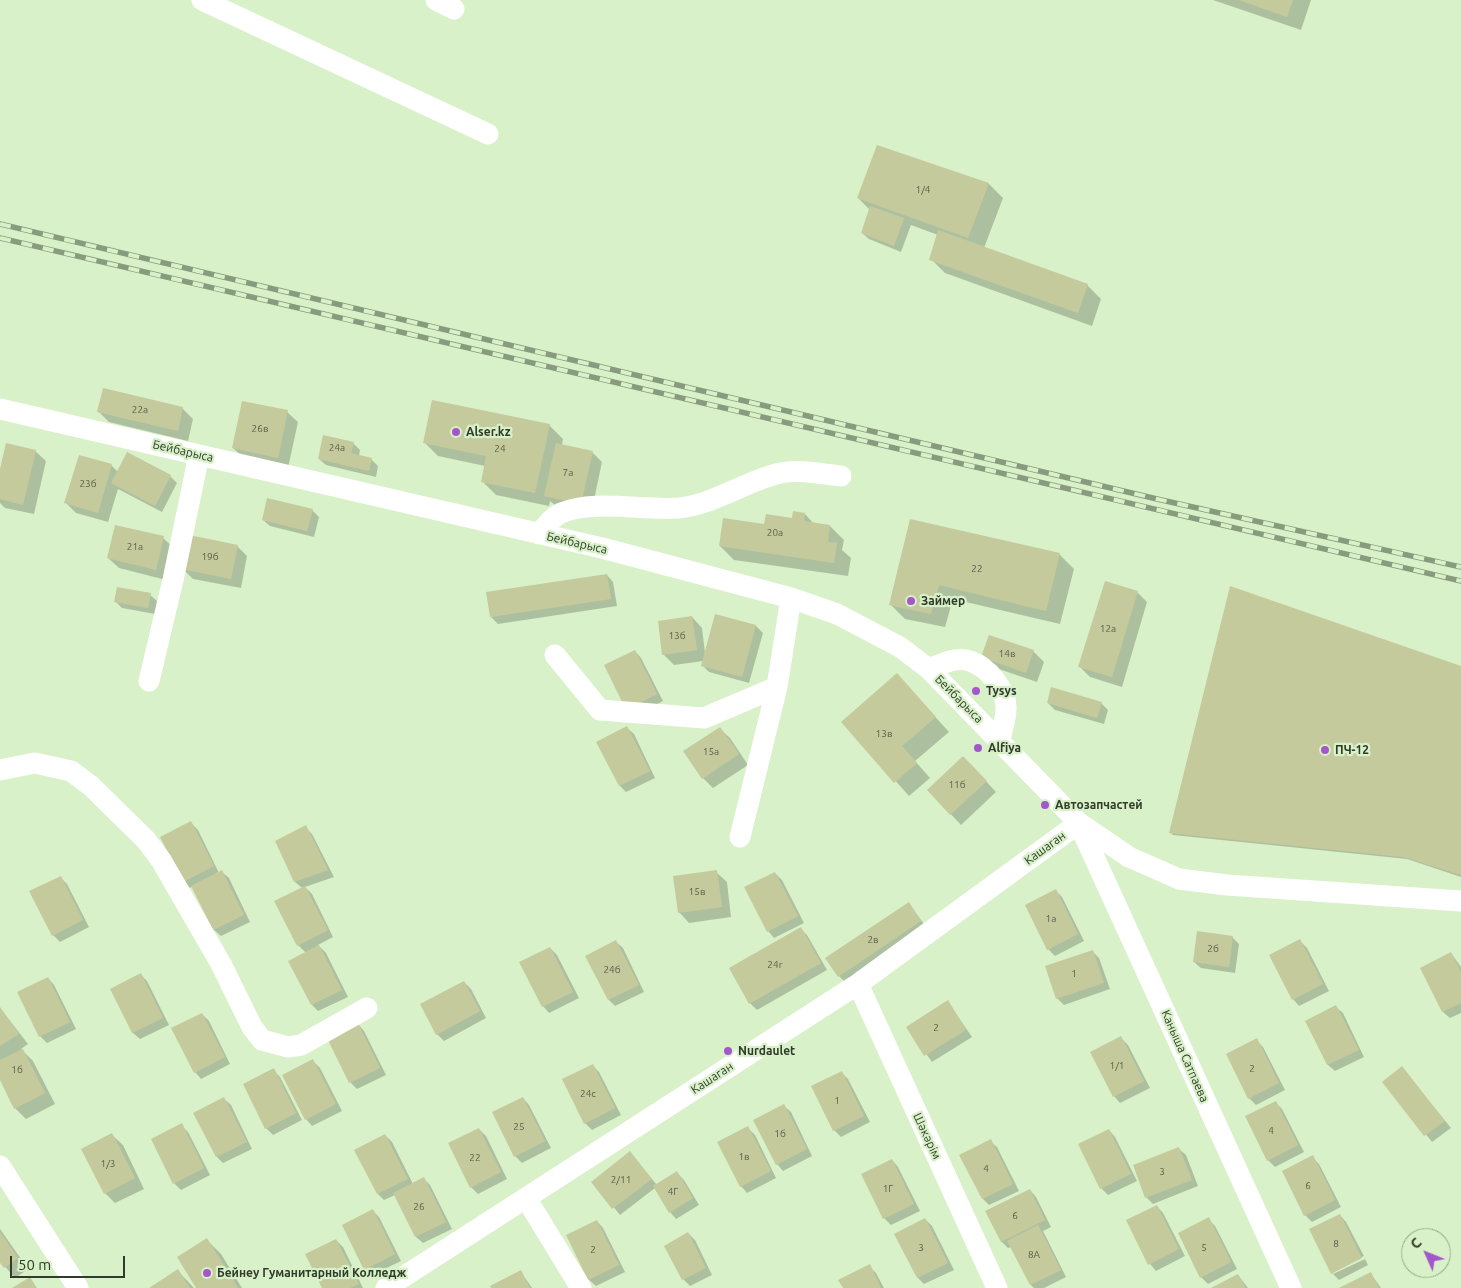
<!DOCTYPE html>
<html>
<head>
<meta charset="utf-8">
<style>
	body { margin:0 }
	#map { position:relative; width:1461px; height:1288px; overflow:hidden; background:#d8f1c8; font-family:Ubuntu,sans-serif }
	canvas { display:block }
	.north { position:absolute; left:1401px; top:1228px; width:50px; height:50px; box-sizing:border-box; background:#d8f1c8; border:1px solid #95a889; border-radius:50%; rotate:314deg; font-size:14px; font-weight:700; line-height:20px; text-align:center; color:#313b2b }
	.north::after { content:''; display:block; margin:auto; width:18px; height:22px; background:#a357ca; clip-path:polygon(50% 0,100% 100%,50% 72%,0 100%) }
	.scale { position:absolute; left:10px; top:1256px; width:115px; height:22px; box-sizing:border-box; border:2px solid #313b2b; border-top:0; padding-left:6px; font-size:15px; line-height:18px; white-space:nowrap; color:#313b2b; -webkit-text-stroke:4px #d8f1c8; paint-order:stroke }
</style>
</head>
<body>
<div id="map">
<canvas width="1461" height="1288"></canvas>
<div class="north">С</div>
<div class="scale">50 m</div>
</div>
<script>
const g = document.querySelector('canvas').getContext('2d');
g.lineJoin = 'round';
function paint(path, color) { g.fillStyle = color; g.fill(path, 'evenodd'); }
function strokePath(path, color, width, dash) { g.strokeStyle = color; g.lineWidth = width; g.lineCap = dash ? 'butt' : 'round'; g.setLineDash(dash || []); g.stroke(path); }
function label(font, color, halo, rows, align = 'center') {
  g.font = font + ' Ubuntu,sans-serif'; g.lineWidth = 4.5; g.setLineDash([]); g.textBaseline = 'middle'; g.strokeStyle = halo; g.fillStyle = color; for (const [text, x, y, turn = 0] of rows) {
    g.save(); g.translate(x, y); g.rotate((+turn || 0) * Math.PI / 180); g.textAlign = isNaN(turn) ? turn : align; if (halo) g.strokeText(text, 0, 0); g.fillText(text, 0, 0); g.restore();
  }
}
const shadow = new Path2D(`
	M1213 0H1311L1301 30Z
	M877 147 989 184 1003 198 984 248 1087 285 1101 299 1092 326 945 273 931 259 938 235 911 225 901 252 869 239 862 233 870 210 858 198Z
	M103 390 183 409 193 419 188 441 109 422 98 411Z
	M287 412 298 422 288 468 244 458 233 448Z
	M549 425 563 439 562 445 592 452 602 462 591 514 556 506 550 501 549 506 496 495 482 481 485 466 438 456 424 442Z
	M353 443 360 450 359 456 371 459 378 466 376 477 326 465 319 459Z
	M35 451 46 461 34 514 5 508 0 503V474Z
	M111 465 118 472 170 476 177 483 162 512 118 489 108 522 76 513 66 503Z
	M312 510 319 517 314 537 270 526 263 520Z
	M805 514 814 524 830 526 844 540 842 550 851 558 848 576 734 560 720 546 765 525 794 519Z
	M911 520 1060 555 1074 569 1060 624 953 599 945 627 905 619 891 605Z
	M163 538 174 548 166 580 119 568 108 558Z
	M237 546 247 556 241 588 193 579 183 569Z
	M607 575 613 582 617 606 498 624 491 617Z
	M1137 592 1147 602 1122 687 1090 677 1080 667Z
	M150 595 157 601 155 614 122 608 115 601Z
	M716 615 756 626 763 633 749 683 709 672 702 665 703 661 674 665 664 655 659 622 692 617 702 628 705 653Z
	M635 651 641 658 663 701 634 716Z
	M1033 651 1044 662 1037 682 993 667 982 657Z
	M1461 668V877L1407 859 1173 835 1170 832Z
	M897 675 949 732 915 761 930 778 909 796 843 722Z
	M1048 703H1101L1108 710 1104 724 1055 710Z
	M627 728 634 734 655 778 626 792 620 786Z
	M719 728 730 738 748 765 713 788 703 778Z
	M974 768 996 792 961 825 928 790Z
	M191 823 198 830 219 873 222 872 229 878 250 922 221 936 214 930 193 886 190 888 184 881Z
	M305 827 312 834 334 877 305 887 312 894 333 937 318 945 326 953 348 997 318 1011 312 1005 306 953 298 945 302 888 295 882 276 841Z
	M716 872 727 882 731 917 689 923 679 912Z
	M775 873 782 880 804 923 774 938 768 931Z
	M60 877 67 884 89 927 60 942 53 935Z
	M1056 891 1062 897 1084 941 1055 956 1048 949Z
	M909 904 927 928 846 983 839 976Z
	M800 928 807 935 827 970 757 1010 750 1003 730 968Z
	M1232 937 1239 944 1235 973 1201 968 1194 962Z
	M1300 941 1307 948 1329 991 1299 1006 1293 999Z
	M616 942 623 948 644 992 615 1006 609 1000 587 956Z
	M550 948 557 955 579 998 549 1013 543 1006Z
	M1092 951 1099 958 1110 989 1064 1005 1057 998Z
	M1451 953 1461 967V1013L1450 1018 1443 1012 1422 968Z
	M140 974 147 981 169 1025 140 1039 133 1033 111 989Z
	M48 978 54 985 76 1029 47 1043 40 1036 19 993Z
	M464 982 471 989 486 1018 444 1041 437 1034Z
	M948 1002 972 1037 932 1062 907 1027Z
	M1336 1007 1343 1013 1364 1057 1335 1071 1328 1065 1307 1021Z
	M0 1008 28 1044 21 1049 33 1061 55 1104 26 1119 15 1108 0 1078Z
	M202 1014 209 1021 230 1064 201 1079 195 1072Z
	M358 1024 364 1031 386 1075 357 1089 350 1082Z
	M1121 1038 1128 1045 1150 1088 1120 1103 1114 1096Z
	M1256 1040 1263 1047 1285 1090 1256 1105 1249 1098Z
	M313 1061 320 1068 342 1111 312 1126 306 1119Z
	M592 1065 599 1072 621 1115 592 1130 585 1123Z
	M1402 1068 1451 1128 1432 1142 1384 1082Z
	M273 1070 280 1077 302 1120 273 1135 266 1128Z
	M841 1072 848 1079 870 1122 841 1137 834 1130Z
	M523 1098 529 1105 551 1148 522 1163 515 1156Z
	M224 1099 231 1105 252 1149 223 1163 217 1157Z
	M1275 1102 1282 1109 1304 1152 1275 1167 1268 1160Z
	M784 1106 791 1112 812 1156 783 1171 777 1164Z
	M181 1125 188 1132 210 1175 181 1190 174 1183Z
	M748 1128 755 1135 776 1178 747 1193 741 1186Z
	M479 1129 486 1136 507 1179 478 1194 471 1187Z
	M1109 1130 1115 1137 1137 1181 1108 1195 1101 1188 1080 1145Z
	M112 1135 123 1145 144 1189 115 1203 105 1193Z
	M385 1135 392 1142 413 1184 423 1178 430 1185 452 1229 423 1243 416 1237 395 1195 384 1200 378 1194Z
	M990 1141 997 1147 1019 1191 989 1205 983 1199 961 1155Z
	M1179 1149 1186 1155 1198 1186 1153 1204 1146 1197Z
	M630 1153 657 1185 677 1173 684 1180 699 1205 676 1219 670 1212 655 1188 620 1215 593 1182Z
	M1312 1157 1319 1164 1341 1207 1312 1222 1305 1215Z
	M892 1160 898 1167 920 1211 891 1225 884 1218Z
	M1030 1190 1036 1197 1051 1227 1043 1231 1066 1277 1044 1288H1034L1031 1285 1012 1247 1008 1248 1002 1242 987 1212Z
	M1157 1206 1163 1213 1185 1256 1156 1271 1150 1264 1128 1221Z
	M373 1211 379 1217 401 1261 372 1275 365 1269Z
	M1340 1215 1346 1222 1364 1256 1333 1272V1274L1332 1273Z
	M925 1219 932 1226 954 1270 924 1284 918 1278Z
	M1208 1219 1215 1226 1237 1269 1208 1284 1201 1277Z
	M597 1221 603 1228 625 1272 596 1286 589 1280 568 1236Z
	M0 1229 28 1269 15 1278 0 1261Z
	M688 1233 695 1240 712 1275 690 1286 683 1279Z
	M207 1240 221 1254 242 1288H197Z
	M336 1240 343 1247 363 1288H323Z
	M1365 1259 1368 1265 1339 1280 1333 1274Z
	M869 1266 876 1273 884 1288H844Z
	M178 1271 194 1288H152Z
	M521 1272 532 1288H492Z
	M1371 1274 1381 1288H1342Z
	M1238 1275 1248 1288H1213Z`);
const building = new Path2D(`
	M1239 0H1293L1287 17Z
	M877 145 989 183 968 238 857 198Z
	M870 206 904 218 894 246 861 233Z
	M938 230 1088 284 1078 313 929 260Z
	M103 388 183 407 178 431 97 412Z
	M432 400 550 424 535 493 481 482 486 456 423 443Z
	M242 401 288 410 278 458 232 448Z
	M323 435 354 442 351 453 372 458 369 471 318 459Z
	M6 443 36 450 23 505 0 499V469Z
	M556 443 593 451 581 504 544 496Z
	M127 452 171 475 155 506 111 483Z
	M79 455 112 464 98 513 64 503Z
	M267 498 313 509 307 531 262 520Z
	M793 511 805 513 804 521 830 525 828 542 837 543 834 563 719 546 723 518 764 524 766 514 792 518Z
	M910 519 1060 553 1046 611 939 585 931 614 889 605Z
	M115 525 164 536 156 570 107 558Z
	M189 535 238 545 231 579 182 569Z
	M607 574 611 599 490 617 486 592Z
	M1105 581 1138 591 1112 677 1078 667Z
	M1230 586 1461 666V875L1403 857 1169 833Z
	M117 587 151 593 148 608 114 602Z
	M715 614 756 625 742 677 701 666Z
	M692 616 697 650 662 655 658 621Z
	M989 635 1034 650 1026 673 981 657Z
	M635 650 657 694 626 710 604 665Z
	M897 673 936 717 902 746 917 763 894 783 841 722Z
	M1051 687 1102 702 1097 718 1047 703Z
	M627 726 650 771 619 786 596 742Z
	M720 727 739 754 702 779 683 751Z
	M963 756 987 781 950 815 927 790Z
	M191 821 214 866 183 882 160 837Z
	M306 825 328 870 294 882 275 841Z
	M222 870 244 915 213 930 191 886Z
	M717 870 722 907 678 913 673 876Z
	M775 872 798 916 767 932 744 887Z
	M61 876 83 920 52 936 29 891Z
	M305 886 328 930 297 946 274 901Z
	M1056 889 1078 934 1047 950 1025 905Z
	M909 902 921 921 838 977 825 958Z
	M801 927 821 963 749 1004 729 968Z
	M1197 931 1233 936 1229 967 1193 962Z
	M1300 939 1323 984 1292 1000 1269 955Z
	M616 940 639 985 608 1000 585 956Z
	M319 945 342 990 311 1005 288 961Z
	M550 947 573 992 542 1007 519 962Z
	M1093 950 1104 983 1056 999 1045 966Z
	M1451 952 1461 972V1003L1442 1012 1420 968Z
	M141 973 163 1018 132 1033 110 989Z
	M48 977 70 1022 39 1037 17 992Z
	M464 981 480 1011 436 1035 420 1004Z
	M948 1000 966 1030 924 1056 906 1027Z
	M1336 1005 1359 1050 1327 1065 1305 1021Z
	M0 1007 19 1034 0 1046Z
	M202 1013 225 1057 194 1073 171 1028Z
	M358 1023 380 1068 349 1083 327 1038Z
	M1121 1036 1144 1081 1113 1097 1090 1052Z
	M1257 1038 1279 1083 1248 1099 1226 1054Z
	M23 1049 45 1093 14 1109 0 1080V1060Z
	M313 1059 336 1104 305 1120 282 1075Z
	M593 1064 615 1108 584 1124 562 1079Z
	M1402 1066 1445 1121 1424 1136 1382 1082Z
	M274 1068 296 1113 265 1129 243 1084Z
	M842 1071 864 1116 833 1131 811 1086Z
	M224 1097 247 1142 216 1157 193 1113Z
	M523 1097 545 1141 514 1157 492 1112Z
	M1276 1101 1298 1145 1267 1161 1245 1116Z
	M784 1104 807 1149 776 1165 753 1120Z
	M182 1123 204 1168 173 1184 151 1139Z
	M748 1126 771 1171 740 1187 717 1142Z
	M479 1128 501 1172 470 1188 448 1143Z
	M1109 1129 1131 1174 1100 1189 1078 1144Z
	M112 1133 135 1178 104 1194 81 1149Z
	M385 1134 408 1179 377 1194 354 1150Z
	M991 1139 1013 1184 982 1199 959 1155Z
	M1179 1147 1192 1180 1145 1198 1133 1165Z
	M630 1151 652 1179 612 1209 591 1182Z
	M1313 1155 1335 1200 1304 1216 1282 1171Z
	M892 1159 914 1204 883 1219 861 1174Z
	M677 1171 693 1198 669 1213 653 1186Z
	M424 1177 446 1222 415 1237 393 1193Z
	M1030 1189 1045 1220 1001 1242 985 1211Z
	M1157 1205 1179 1249 1148 1265 1126 1220Z
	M373 1209 395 1254 364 1270 342 1225Z
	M1340 1214 1362 1258 1331 1274 1309 1229Z
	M1209 1217 1231 1262 1200 1278 1178 1233Z
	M925 1218 948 1263 917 1278 894 1234Z
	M597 1220 619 1265 588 1280 566 1235Z
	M1038 1225 1061 1270 1030 1285 1007 1241Z
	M0 1232 18 1258 4 1268 0 1263Z
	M688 1232 706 1268 682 1280 664 1246Z
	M207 1238 238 1288H196L177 1257Z
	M336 1239 359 1284 350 1288H322L305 1254Z
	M870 1264 881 1288H843L838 1280Z
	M178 1269 190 1288H149Z
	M521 1270 530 1288H491L490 1286Z
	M1371 1272 1379 1288H1339Z
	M1238 1274 1246 1288H1211Z
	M30 1277 37 1288H12Z`);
const minor = new Path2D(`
	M202 0 488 134
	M436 0 454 9
	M0 409 602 548 791 598 837 614 900 647 929 669 1079 823 1129 857 1179 879 1227 885 1461 901
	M539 534C546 526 552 517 561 513 594 499 643 511 679 508 715 504 746 481 780 473 800 469 821 474 841 476
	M555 655 600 710 704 718 777 687
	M929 669C941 664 957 656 970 661 988 667 1007 690 1006 709 1006 719 1002 730 1000 740
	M149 681 173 580 199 455
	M0 770 35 763 71 771 91 786 146 840 161 860 221 964 252 1027 262 1040 288 1047 301 1045 367 1008
	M1079 824 1291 1288
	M740 837 777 687 791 598
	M858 984 997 1288
	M0 1166 78 1288
	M526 1198 581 1288
	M386 1288 858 984 1079 823`);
const rail = new Path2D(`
	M0 224 1157 499 1461 567
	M0 238 1461 581`);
const markers = [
	[456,432,5,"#a357ca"],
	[911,601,5,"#a357ca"],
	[976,691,5,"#a357ca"],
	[978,748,5,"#a357ca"],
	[1325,750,5,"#a357ca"],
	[1045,805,5,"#a357ca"],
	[728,1051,5,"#a357ca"],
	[207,1273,5,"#a357ca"]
];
const numberNames = [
	["1/4",923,190],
	["22а",140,410],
	["26в",260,429],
	["24а",337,448],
	["24",500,449],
	["7а",568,473],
	["23б",88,484],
	["20а",775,533],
	["21а",135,547],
	["19б",210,557],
	["22",977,569],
	["12а",1108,629],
	["13б",677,636],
	["14в",1007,654],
	["13в",884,734],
	["15а",711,752],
	["11б",957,785],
	["15в",697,892],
	["1а",1051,919],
	["2в",873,940],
	["2б",1213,949],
	["24г",775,965],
	["24б",612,970],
	["1",1074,974],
	["2",936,1028],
	["1/1",1117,1066],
	["2",1252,1069],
	["1б",17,1070],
	["24с",588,1094],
	["1",837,1101],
	["25",519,1127],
	["4",1271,1131],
	["1б",780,1134],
	["1в",744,1157],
	["22",475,1158],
	["1/3",108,1164],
	["4",986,1169],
	["3",1162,1172],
	["2/11",621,1180],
	["6",1308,1186],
	["1Г",888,1189],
	["4Г",673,1192],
	["26",419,1207],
	["6",1015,1216],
	["8",1336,1244],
	["3",921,1248],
	["5",1204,1248],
	["2",593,1250],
	["8А",1034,1255]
];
const poiNames = [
	["Alser.kz",466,432],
	["Займер",921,601],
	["Tysys",986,691],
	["Alfiya",988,748],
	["ПЧ-12",1335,750],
	["Автозапчастей",1055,805],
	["Nurdaulet",738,1051],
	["Бейнеу Гуманитарный Колледж",217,1273]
];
const streetNames = [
	["Бейбарыса",183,451,13],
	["Бейбарыса",577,543,13],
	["Бейбарыса",959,699,45],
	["Кашаган",1045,848,-36],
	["Каныша Сатпаева",1185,1056,66],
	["Кашаган",712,1078,-33],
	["Шәкәрім",927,1136,65]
];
paint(shadow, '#0003');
paint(building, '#c5ca9d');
strokePath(minor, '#fff', 21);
strokePath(rail, '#899b7e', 5.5);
strokePath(rail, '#d8f1c8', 4, [11]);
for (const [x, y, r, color] of markers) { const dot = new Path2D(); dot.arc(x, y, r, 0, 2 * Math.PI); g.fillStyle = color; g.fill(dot); strokePath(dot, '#d8f1c8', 2); }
label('10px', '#565f48', null, numberNames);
label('bold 12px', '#313b2b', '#d8f1c8', poiNames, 'left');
label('12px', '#313b2b', '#d8f1c8', streetNames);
</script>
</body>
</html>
